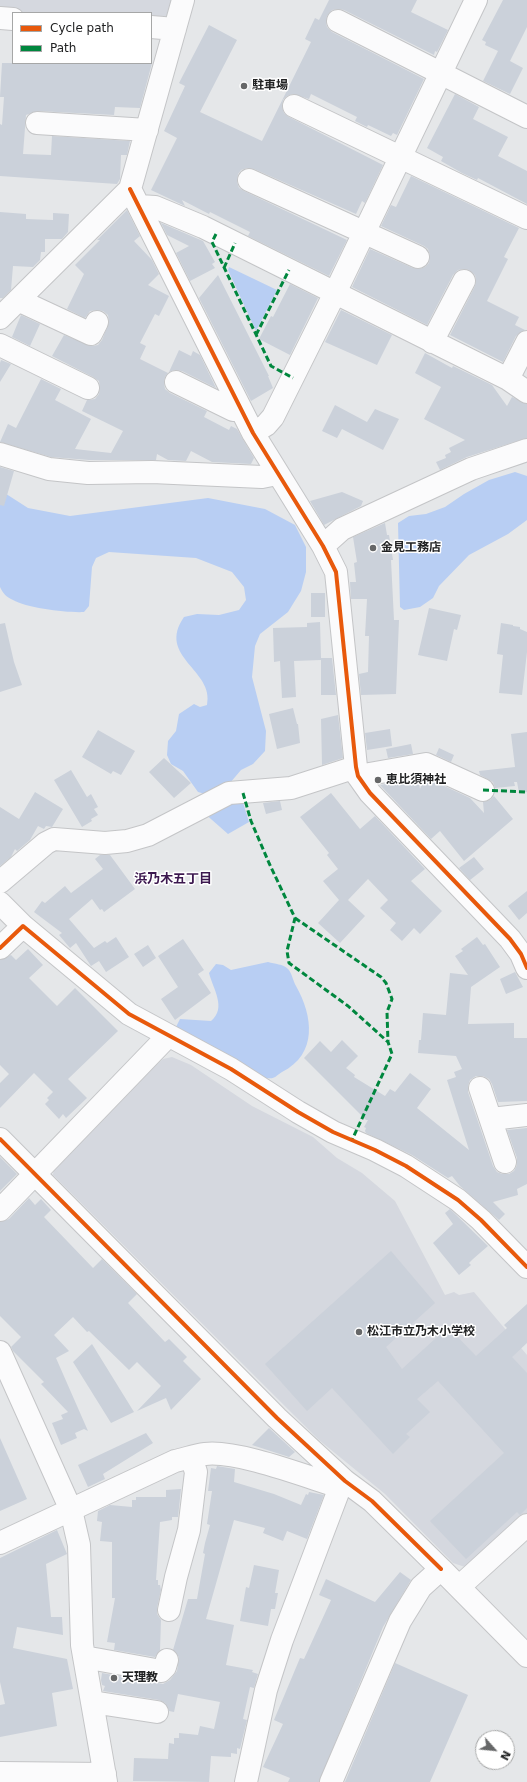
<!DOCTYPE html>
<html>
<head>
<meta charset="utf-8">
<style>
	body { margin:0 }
	#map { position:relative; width:527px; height:1782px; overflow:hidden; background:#e5e7e9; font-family:"DejaVu Sans",sans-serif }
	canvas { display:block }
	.legend { position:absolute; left:12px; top:12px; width:140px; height:52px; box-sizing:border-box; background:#fff; border:1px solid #a6a7a7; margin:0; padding:5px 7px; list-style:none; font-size:12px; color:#212223 }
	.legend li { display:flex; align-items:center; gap:8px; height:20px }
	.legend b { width:20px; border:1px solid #a6a7a7 }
	.north { position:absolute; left:475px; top:1730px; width:40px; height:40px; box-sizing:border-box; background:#fff; border:1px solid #a6a7a7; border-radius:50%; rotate:117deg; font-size:11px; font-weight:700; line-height:16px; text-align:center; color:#212223 }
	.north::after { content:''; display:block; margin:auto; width:14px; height:18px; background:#666768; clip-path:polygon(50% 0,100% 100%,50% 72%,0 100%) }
</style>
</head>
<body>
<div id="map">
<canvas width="527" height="1782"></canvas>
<ul class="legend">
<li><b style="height:5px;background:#e8590c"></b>Cycle path</li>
<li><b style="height:5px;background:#00873e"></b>Path</li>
</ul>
<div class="north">N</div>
</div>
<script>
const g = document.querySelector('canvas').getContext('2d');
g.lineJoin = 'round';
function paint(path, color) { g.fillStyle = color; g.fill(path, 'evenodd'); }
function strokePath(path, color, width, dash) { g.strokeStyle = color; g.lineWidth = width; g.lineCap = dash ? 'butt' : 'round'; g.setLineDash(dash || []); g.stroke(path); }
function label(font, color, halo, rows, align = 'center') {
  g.font = font + ' "DejaVu Sans","Noto Sans JP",sans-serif'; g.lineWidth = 3; g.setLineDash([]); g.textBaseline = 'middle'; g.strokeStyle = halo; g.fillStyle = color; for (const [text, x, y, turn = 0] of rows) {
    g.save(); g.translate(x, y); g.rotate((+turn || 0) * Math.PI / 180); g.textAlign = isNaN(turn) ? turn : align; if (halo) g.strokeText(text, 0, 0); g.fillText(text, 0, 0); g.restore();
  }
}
const built = new Path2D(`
	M0 0H176L168 20 151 22V13L0 14Z
	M172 1057 191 1065 252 1106 313 1137 337 1158 362 1173 395 1201 445 1295 454 1292 459 1295 474 1292 527 1355V1519L471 1569 453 1563 385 1494 319 1440 53 1175 54 1165 142 1077 163 1059Z`);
const green = new Path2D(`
	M229 267 277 290 256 331 228 270Z
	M515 472 527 476V520L508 534 469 555 439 586 433 598 420 607 404 610 400 607 398 523 409 516 426 514 445 507 464 494 489 480Z
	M0 490 28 508 70 516 208 498 265 509 295 525 306 547V572L301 591 288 612 260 634 255 646 252 677 266 731 265 751 253 764 241 770 224 790 209 795 198 792 183 771 171 764 167 755 168 741 176 731 179 714 194 704 200 707 207 705C215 670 156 657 184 617L197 614 219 615 239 610 246 600 244 587 232 572 196 558 109 552 96 558 92 567 89 606 84 612C68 613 26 608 13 600 6 597 3 593 0 587Z
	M241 796 249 822 228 834 203 812Z
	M268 962C275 964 283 964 288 969 292 973 293 981 296 986 313 1016 318 1054 282 1072 274 1077 276 1079 266 1078L178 1033 176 1027 180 1019 211 1021C227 1008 213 989 209 973L216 964 223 965 231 970Z`);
const building = new Path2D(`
	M329 0H417L411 12 448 30 437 52 435 51 434 55 344 10 338 9 332 10 327 16 326 22 327 27 332 32 424 79 397 135 393 133 391 136 368 125 367 127 355 121 357 117 311 94 309 99 293 94 287 96 283 100 282 107 284 113 289 117 383 165 365 203 362 201 356 214 254 169 247 168 241 170 238 174 237 182 239 188 244 191 347 240 329 276 248 236 250 232 210 212 209 214 182 200 185 206 151 190 177 138 164 131 185 86 179 83 209 25 237 40 200 112 262 141 311 42 305 39 315 18 319 20Z
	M503 0H527V27L510 61 523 68 510 94 483 81 498 51 485 45 486 42 482 40Z
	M2 63H152L140 108 115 107 114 115 38 111 26 115 23 154 51 155 52 136 130 141 127 155H121L120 179 117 184 0 176V124L2 125 4 97H0Z
	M455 94 479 107 473 119 508 137 498 156 527 171V204L478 178 477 180 462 173 441 161 443 157 427 148Z
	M411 176 519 228 504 257 508 259 487 301 519 317 515 325 525 330 516 336 503 362 450 335 475 286 476 280 475 275 469 270 463 269 458 270 453 275 427 325 352 287 370 249 413 268 419 269 425 267 429 263 430 255 428 249 424 246 381 226 391 205 396 207Z
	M127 210 140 236 134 241 152 260 159 274 148 285 169 296 159 316 155 314 140 343 146 346 140 359 168 373 165 377 164 383 165 389 170 393 207 411 204 417 229 430 231 426 237 429 254 458 251 464 212 462 191 451 186 461 168 460 157 454 156 460H89L51 457 0 442 8 424 16 428 41 379 61 389 55 400 91 419 75 449 111 453 123 431 82 411 87 400 95 399 99 394 100 388 99 381 93 377 52 356 64 335 92 346 98 345 102 340 109 322 108 315 103 311 97 310 90 311 85 318 67 309 84 274 75 265 100 240H97Z
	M0 212 26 214V219L53 220V213L69 214 68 232 62 239H45V252H41L40 260 33 267 13 266 11 290 3 298H0Z
	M161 223 203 241 215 262 212 264 215 268 190 281 176 253 189 246 167 235Z
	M218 275 269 376H268L273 388 251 401 199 298Z
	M290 284 318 298 290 355 259 339 271 316 273 317Z
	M341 310 392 335 377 365 325 342Z
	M21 315 40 324 30 346 12 337Z
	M179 350 191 356 193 351 200 355 216 388 182 371 175 370 169 372Z
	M425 353 452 368 453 366 492 385 507 406 512 397 527 404V438L467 457 440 470 436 462 446 458 445 455 451 452 449 448 465 440 424 419 441 387 415 373Z
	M1 360 11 364 0 382V363Z
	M335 405 367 422 375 409 399 419 383 450 342 429 337 438 322 431Z
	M0 467 14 471 4 506 0 505Z
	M342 492 363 501 361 506 324 525 310 501Z
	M385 523 387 535H389L393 560H391L394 620H399L396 694 361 695 359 674 368 672 369 636H365L367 599H351L350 582H356L354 563 357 562 353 537Z
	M311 593H325V617H311Z
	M429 608 461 615 457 630 454 629 447 661 418 655Z
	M320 622 321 658H332L336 695H321V660L294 661 296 697 282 698 280 661 274 662 273 628 307 627V623Z
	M5 623 14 662 22 685 0 692V624Z
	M501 623 513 625V626L520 627V629L527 632V652L522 695 499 693 503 655 497 654Z
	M293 708 297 724H298L300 743 277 749 269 714Z
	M338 715 343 758 322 765 321 719Z
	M390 729 392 746 367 750 365 733Z
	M98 730 135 751 121 775 113 771 111 774 82 757Z
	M527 732V792L519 793 517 782H514L515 786 495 788 493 782 480 775 479 771 515 767 511 734Z
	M411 744 413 754 388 758 386 749Z
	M439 748 454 755 451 762 436 755Z
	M164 758 191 783 174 798 149 772Z
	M71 770 87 797 91 794 98 807 94 809 98 815 91 819 92 821 82 827 54 780Z
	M425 777 470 798 484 813 483 802 490 800 494 796 513 819 464 861 440 831 431 839 380 785 418 778 420 789Z
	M35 792 63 809 52 827 46 826 44 829 38 826 30 840 17 851 15 849 11 857 0 866V807L19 819Z
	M331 793 360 829 375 816 425 869 411 881 442 911 420 934 414 928 402 941 390 930 396 923 380 908 388 900 368 879 348 900 365 916 340 943 318 923 339 900 323 881 338 869 327 855 329 853 300 817Z
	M280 801 282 810 266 814 263 803Z
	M100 855H110L135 889 104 912 102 909 100 910 92 899 69 919 94 948 105 941 107 943 116 937 129 957 106 972 99 961 91 966 76 943 70 948 59 935 62 933 34 912 42 901 45 903 65 886 71 893 103 869 95 859Z
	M474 857 484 869 470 880 459 868Z
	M527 891V913L519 920 508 906Z
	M477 937 483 945 485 944 500 967 471 987 468 1024 514 1023V1038H527V1101L498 1102 492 1084 489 1079 483 1076H476L470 1080 468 1086V1092L493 1166 497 1172 502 1174H509L514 1171 517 1165V1158L507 1130 527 1128V1184L517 1189 518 1195 493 1202 505 1214 499 1220 460 1186 452 1176 448 1178 412 1155 366 1133 365 1131 366 1128 364 1127 368 1120H366L304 1058 320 1041 331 1052 342 1040 358 1056 346 1068 355 1075 354 1077 385 1096 390 1089 395 1092 410 1073 431 1089 417 1108 469 1150 447 1080 456 1077 454 1072 462 1069 456 1056 418 1053 419 1040H421L423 1013 446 1015 450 973 468 975 455 956 463 951 461 949Z
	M183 939 204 970 198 974 211 993 175 1020 161 999 178 987 158 956Z
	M148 945 156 958 143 967 134 954Z
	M28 949 43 965 29 978 57 1006 75 988 118 1031 68 1079 87 1098 66 1118 63 1114 59 1119 45 1104 49 1100 47 1098 53 1092 34 1073 0 1108V1083L9 1074 0 1065V960L11 955 16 960Z
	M515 972 523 987 506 994 500 979Z
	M0 1157 17 1174 0 1191Z
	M29 1198 35 1205 41 1199 51 1210 44 1217 93 1268 102 1259 137 1294 128 1303 165 1342 169 1339 187 1357 183 1361 201 1379 171 1410 166 1398 137 1411 161 1386 137 1362 129 1370 89 1331 87 1332 73 1317 54 1335 69 1351 56 1358 88 1431 84 1429 75 1433 77 1438 61 1445 52 1423 63 1419 61 1415 68 1412 41 1384 44 1382 13 1351 11 1347 21 1337 0 1316V1222L9 1219Z
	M450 1209 488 1246 473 1259 469 1263 471 1265 459 1275 433 1243 453 1224 445 1213Z
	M391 1251 435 1303 386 1347 402 1369 448 1327 476 1356 507 1328 504 1325 527 1304V1343L512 1357 527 1373V1508L520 1515 517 1512 466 1559 430 1521 504 1453 438 1381 417 1399 430 1412 406 1434 410 1437 393 1454 332 1388 307 1411 265 1364Z
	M92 1344 134 1412 111 1423 73 1362Z
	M269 1428 295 1452 289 1457 252 1445Z
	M146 1433 153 1443 103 1474 105 1479 88 1487 78 1465Z
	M0 1438 27 1499 0 1511Z
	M217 1466 235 1469 234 1482 274 1494 301 1505 306 1494 308 1495 309 1492 324 1495 307 1539 287 1531 283 1541 263 1533 265 1528 234 1520 206 1619 234 1625 226 1665 253 1670 252 1672 258 1674 254 1688 250 1687 243 1719 247 1720 240 1749 237 1748V1754L231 1753V1757L211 1756 209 1782 133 1781 134 1758 168 1759 169 1743 174 1744V1738H179V1733L198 1735 200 1726 214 1729 220 1702 178 1694 174 1712 169 1711 165 1703 159 1700 103 1691 105 1686 102 1685 101 1680 102 1673 163 1684 170 1680 177 1671 179 1657 173 1650 188 1599H197L205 1554 203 1553 205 1543 210 1525 207 1524 212 1491H208L211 1468 216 1469Z
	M181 1489 178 1517H172V1520L160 1522 156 1580H158V1585H160L161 1590 157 1608V1614L161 1620 160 1650 155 1657 114 1650 115 1643 107 1642 115 1598H112V1542L100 1541 102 1522 97 1521 98 1511 110 1505 132 1507V1500H136V1497H166V1490Z
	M57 1530 67 1554 46 1564 51 1617H62L63 1635 17 1627 13 1648 67 1659 73 1689 52 1693 57 1726 0 1737V1705L5 1704 0 1682V1558Z
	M254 1565 279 1570 275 1593H278L275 1609H271L268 1626 240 1621 246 1587 249 1588Z
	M400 1572 411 1580 383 1627 319 1782H288L290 1778 263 1767 283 1724 274 1720 300 1658 304 1659 331 1600 319 1595 326 1579 375 1602Z
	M395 1663 468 1695 430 1782H345Z`);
const minor = new Path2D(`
	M0 18 13 19
	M338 21 527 117
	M151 27 175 29
	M294 106 527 218
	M37 123 147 130
	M249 180 418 257
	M130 189 253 433 323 546 336 572 356 767 358 776 370 793 510 939 521 954 527 968
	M139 206 155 207 203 227 508 379 527 392
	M18 300 91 334 97 322
	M0 318 130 189 183 0
	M432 342 464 281
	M0 345 88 388
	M508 379 527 342
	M176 382 233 410H241
	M253 433 266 425 273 417 335 293 476 0
	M0 454 49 469 88 473 152 472 262 477 277 474
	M323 546 342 529 471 469 527 450
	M358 776 426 764 483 790
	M0 882 46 843 54 839 105 843 127 841 148 835 229 793 291 788 356 767
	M0 903 23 926
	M0 948 23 926 129 1014 231 1069 298 1112 333 1132 375 1150 406 1166 458 1200 481 1220 527 1267
	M480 1088 505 1162
	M491 1119 527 1115
	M0 1139 277 1418 345 1481 372 1501 441 1569
	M0 1210 168 1036
	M0 1352 71 1510 79 1545 82 1645 106 1782
	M0 1543 175 1461C185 1459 195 1455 205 1454 238 1450 307 1477 340 1487
	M459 1587 527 1525
	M169 1610 176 1577 189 1530 196 1472 191 1457
	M84 1657 161 1671 165 1667 167 1660
	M92 1702 157 1712
	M0 1773 105 1774
	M246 1782 266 1690 282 1640 340 1487 345 1481
	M331 1782 400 1621 421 1587 441 1569 527 1656`);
const quiet = new Path2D(`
	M216 234 212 242 271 366 293 378
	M224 268 235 243
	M256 335 289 270
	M483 790 527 792
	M243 793 251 821 269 863 295 918 287 951 289 963 348 1006 388 1042 392 1054 352 1140
	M295 918 381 977 386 983 392 999 387 1012 388 1042`);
const cycleway = new Path2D(`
	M130 189 253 433 323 546 336 572 356 767 358 776 370 793 510 939 521 954 527 968
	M0 948 23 926 129 1014 231 1069 298 1112 333 1132 375 1150 406 1166 458 1200 481 1220 527 1267
	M0 1139 277 1418 345 1481 372 1501 441 1569`);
const markers = [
	[244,86,4,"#666768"],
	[373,548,4,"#666768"],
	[378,780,4,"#666768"],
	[359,1332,4,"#666768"],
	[114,1678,4,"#666768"]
];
const poiNames = [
	["駐車場",252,86],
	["金見工務店",381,548],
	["恵比須神社",386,780],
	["松江市立乃木小学校",367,1332],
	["天理教",122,1678]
];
const neighbourhoodNames = [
	["浜乃木五丁目",173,880]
];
paint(built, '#d5d8df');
paint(green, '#b8cef3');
paint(building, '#cbd1da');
strokePath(minor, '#c4c5c7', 24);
strokePath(minor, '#fbfbfc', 22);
strokePath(quiet, '#00873e', 3, [6, 3]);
strokePath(cycleway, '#e8590c', 4);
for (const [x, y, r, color] of markers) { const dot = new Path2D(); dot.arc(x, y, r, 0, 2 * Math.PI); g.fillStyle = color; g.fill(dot); strokePath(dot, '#fff', 1.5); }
label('bold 12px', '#212223', '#fff', poiNames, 'left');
label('bold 13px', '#3c184f', '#fff', neighbourhoodNames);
</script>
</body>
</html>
